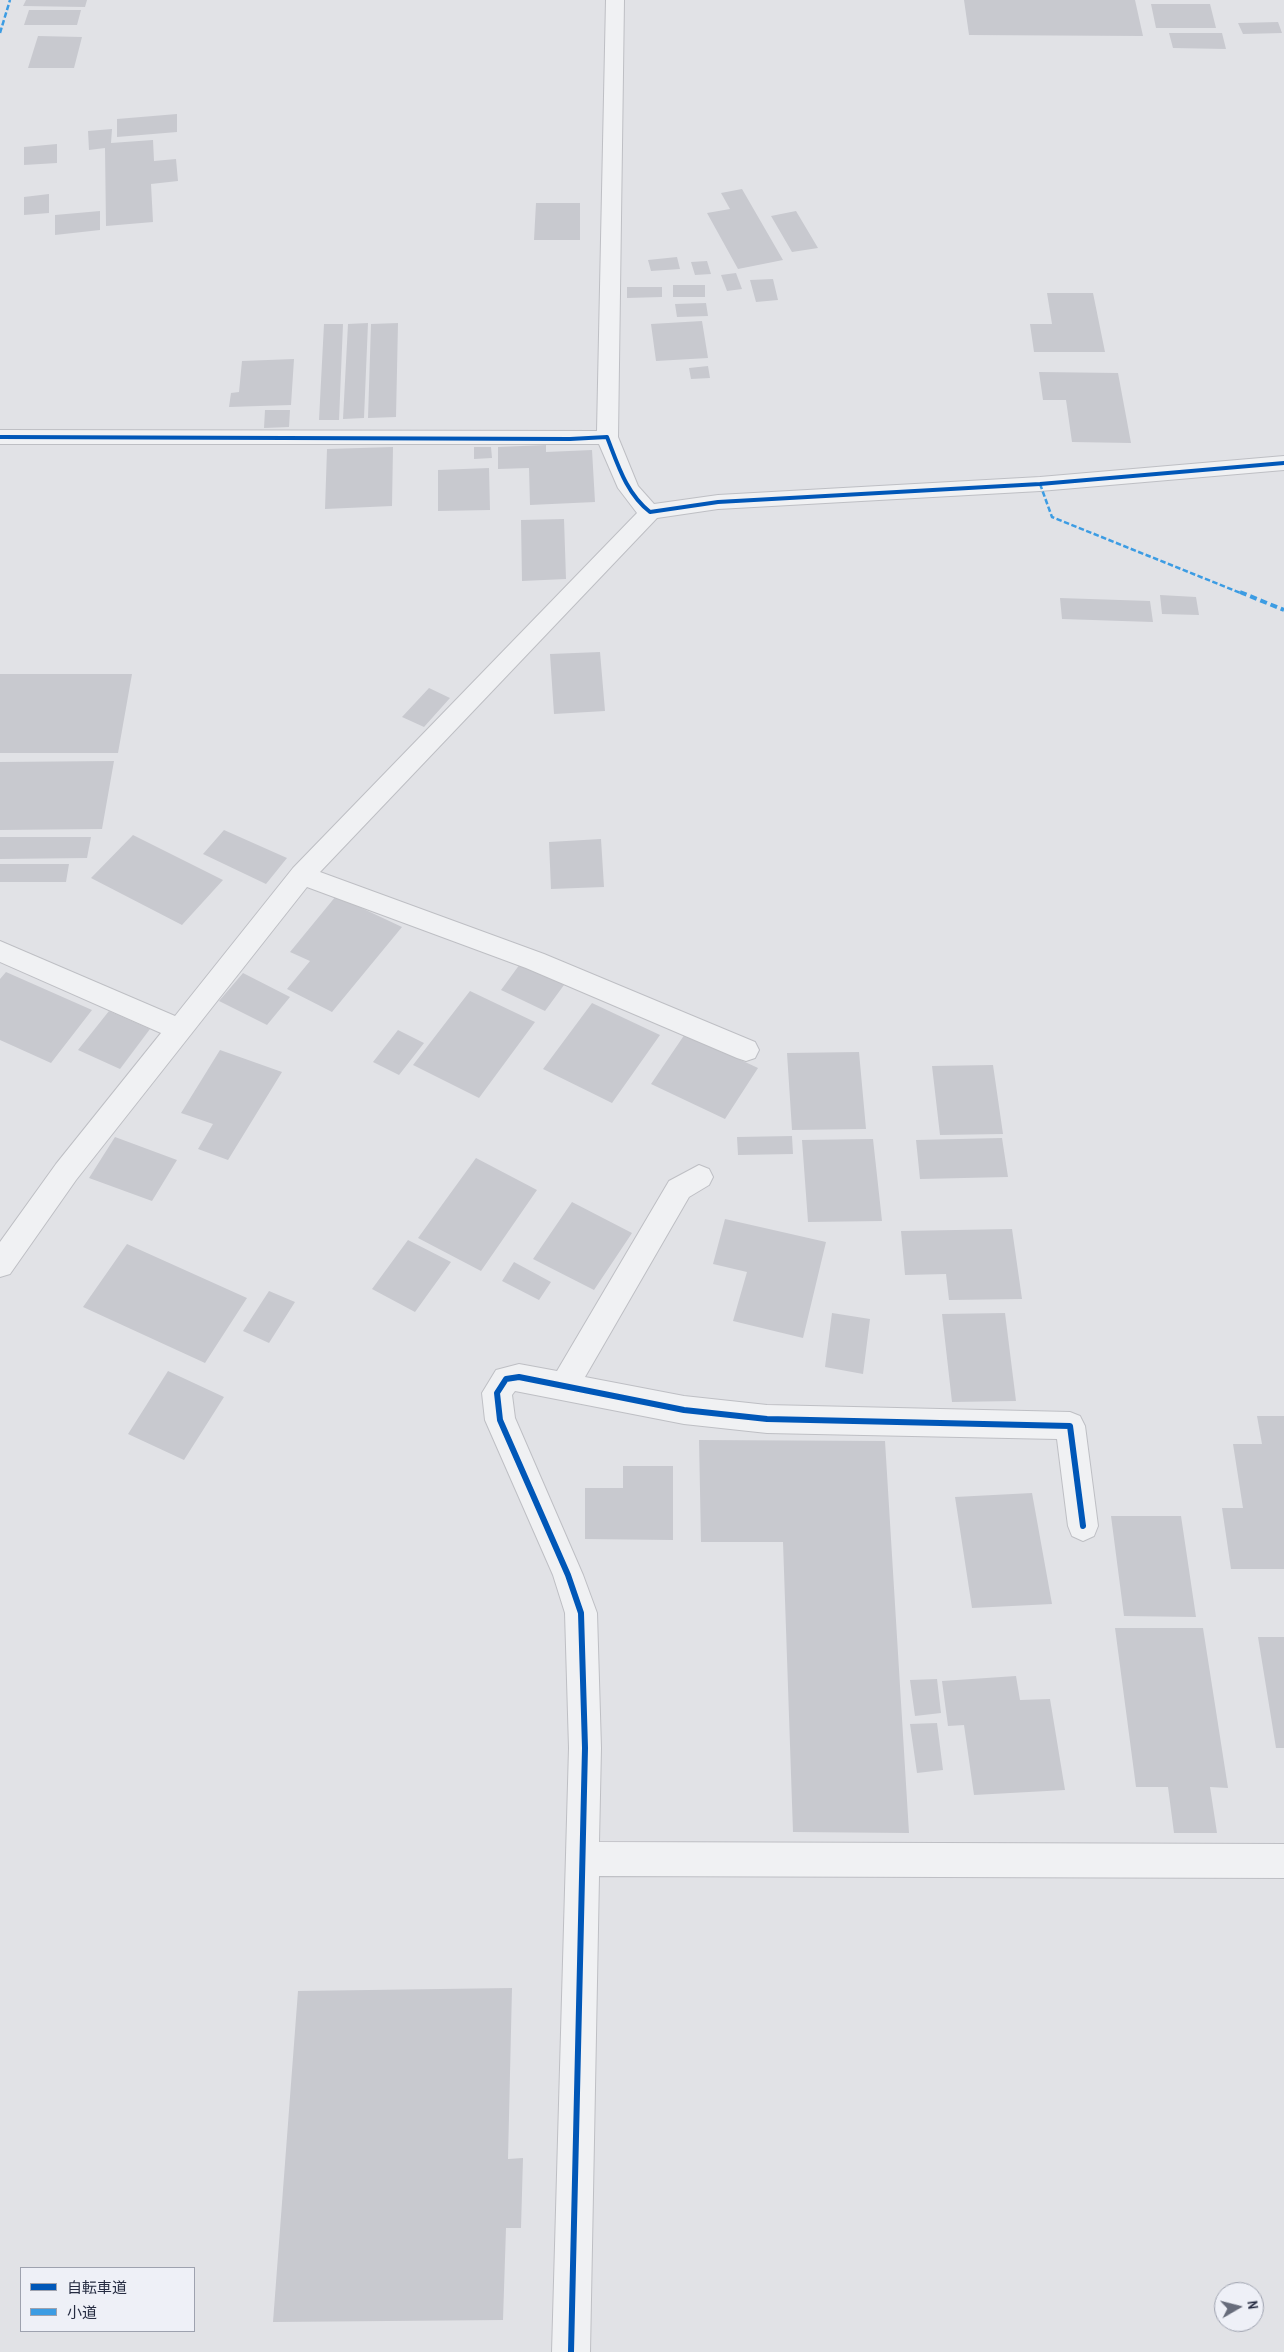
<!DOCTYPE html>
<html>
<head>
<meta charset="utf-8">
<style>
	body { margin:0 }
	#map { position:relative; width:1284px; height:2352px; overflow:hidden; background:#e1e2e6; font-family:"Archivo Narrow","Noto Sans JP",sans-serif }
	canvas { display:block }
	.legend { position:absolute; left:20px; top:2267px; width:175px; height:65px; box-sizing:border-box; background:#eef0f7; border:1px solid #9ea2af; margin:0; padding:6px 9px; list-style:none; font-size:15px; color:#262c42 }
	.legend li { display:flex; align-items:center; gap:10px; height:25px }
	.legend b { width:25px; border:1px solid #9ea2af }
	.north { position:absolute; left:1214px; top:2282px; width:50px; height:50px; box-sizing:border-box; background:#eef0f7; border:1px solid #9ea2af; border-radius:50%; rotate:82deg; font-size:14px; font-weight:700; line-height:20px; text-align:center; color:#262c42 }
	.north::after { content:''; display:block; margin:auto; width:18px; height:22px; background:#676c7b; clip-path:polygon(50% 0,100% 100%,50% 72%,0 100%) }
</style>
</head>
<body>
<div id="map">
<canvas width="1284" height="2352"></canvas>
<ul class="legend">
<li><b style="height:6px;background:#0057b8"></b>自転車道</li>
<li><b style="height:6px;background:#3c9ce3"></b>小道</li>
</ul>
<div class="north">N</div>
</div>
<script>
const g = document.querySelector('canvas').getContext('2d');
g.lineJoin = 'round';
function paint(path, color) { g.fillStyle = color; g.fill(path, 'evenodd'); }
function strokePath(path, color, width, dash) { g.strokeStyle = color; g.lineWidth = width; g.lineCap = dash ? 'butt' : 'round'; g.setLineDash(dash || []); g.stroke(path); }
const building = new Path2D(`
	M26 0H87L85 7 23 6Z
	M964 0H1135L1143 36 969 35Z
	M1151 4H1210L1216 28H1156Z
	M29 10H81L77 25H24Z
	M1278 22 1282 33 1243 34 1238 23Z
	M1169 33H1222L1226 49 1173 48Z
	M38 36 82 37 74 68H28Z
	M177 114V132L117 137V119Z
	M112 129 111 143 153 140 154 161 176 159 178 181 151 184 153 222 106 226 105 148 89 150 88 131Z
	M57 144V163L24 165V147Z
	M742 189 783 260 738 269 707 213 730 209 721 193Z
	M49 194V213L24 215V197Z
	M536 203H580V240H534Z
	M100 211V230L55 235V215Z
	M796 211 818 248 792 252 771 216Z
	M677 257 680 269 651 271 648 260Z
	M707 261 711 274 695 275 691 262Z
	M736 273 742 289 727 291 721 275Z
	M773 279 778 300 756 302 750 280Z
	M673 285H705V297H673Z
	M627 287H662V297L627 298Z
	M1047 293H1093L1105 352H1034L1030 324H1052Z
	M706 303 708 316 677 317 675 304Z
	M702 321 708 358 656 361 651 324Z
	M368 323 364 418 343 419 348 324Z
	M398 323 396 417 368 418 371 324Z
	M324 324H343L339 420H319Z
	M294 359 291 405 229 407 231 393 239 392 242 361Z
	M708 366 710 378 691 379 689 368Z
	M1039 372 1118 373 1131 443 1072 442 1066 400H1043Z
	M265 410H290L289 427 264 428Z
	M546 445V452L592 450 595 502 530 505 529 468 498 469V447Z
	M393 447 392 506 325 509 327 449Z
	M474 447H491L492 458 474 459Z
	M489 468 490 510 438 511V470Z
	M564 519 566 579 522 581 521 520Z
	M1160 595 1196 597 1199 615 1162 614Z
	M1060 598 1150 601 1153 622 1062 619Z
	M600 652 605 711 554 714 550 654Z
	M0 674H132L118 753H0Z
	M429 688 450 698 424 727 402 717Z
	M114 761 102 829 0 830V762Z
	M224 830 287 858 266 884 203 854Z
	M133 835 223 880 182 925 91 878Z
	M0 837H91L87 858 0 859Z
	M601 839 604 887 551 889 549 842Z
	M0 864H69L66 882H0Z
	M336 896 402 927 332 1012 287 989 310 961 290 952Z
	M520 964 564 985 545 1011 501 990Z
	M6 972 92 1010 51 1063 0 1040V979Z
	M243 973 290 997 267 1025 219 1001Z
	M470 991 535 1022 479 1098 413 1065Z
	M592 1003 660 1035 612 1103 543 1069Z
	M109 1011 150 1029 120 1069 78 1050Z
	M398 1030 424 1043 399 1075 373 1062Z
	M685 1034 758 1068 725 1119 651 1084Z
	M220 1050 282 1072 228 1160 198 1149 213 1124 181 1113Z
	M859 1052 866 1129 792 1130 787 1053Z
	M993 1065 1003 1134 940 1135 932 1066Z
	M792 1136 793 1154 738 1155 737 1137Z
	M115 1137 177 1160 152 1201 89 1178Z
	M1002 1138 1008 1177 920 1179 916 1140Z
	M873 1139 882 1221 808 1222 802 1140Z
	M476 1158 537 1190 481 1271 418 1238Z
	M572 1202 632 1233 594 1290 533 1259Z
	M725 1219 826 1242 803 1338 733 1321 747 1272 713 1264Z
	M1012 1229 1022 1299 949 1300 946 1274 905 1275 901 1231Z
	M408 1240 451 1262 415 1312 372 1289Z
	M127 1244 247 1298 205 1363 83 1307Z
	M514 1262 551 1282 539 1300 502 1281Z
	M269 1291 295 1302 269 1343 243 1331Z
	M832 1313 870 1319 863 1374 825 1367Z
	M1005 1313 1016 1401 952 1402 942 1314Z
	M168 1371 224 1397 184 1460 128 1434Z
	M1257 1416H1284V1569H1231L1222 1508H1243L1233 1444H1262Z
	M699 1440 885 1441 909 1833 793 1832 783 1542H701Z
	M623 1466H673V1540L585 1539V1488H623Z
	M1032 1493 1052 1604 972 1608 955 1497Z
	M1111 1516H1181L1196 1617 1124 1616Z
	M1115 1628H1203L1228 1788 1210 1787 1217 1833H1174L1168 1787H1136Z
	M1258 1637H1284V1748H1276Z
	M1016 1676 1020 1700 1050 1699 1065 1790 974 1795 964 1725 948 1726 942 1681Z
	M937 1679 941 1713 915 1716 910 1680Z
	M937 1723 943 1770 917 1773 910 1724Z
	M512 1988 508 2159 523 2158 521 2228H506L503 2320 273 2322 298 1991Z`);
const street = new Path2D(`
	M606 0H624L618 437 638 486 654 504 718 495 1040 477 1284 456V470L1040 491 718 509 657 518 320 872 544 954 755 1042 759 1050 755 1058 746 1061 737 1058 526 968 307 887 76 1180 10 1274 0 1277V1242L56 1164 161 1033 0 962V941L175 1016 293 868 637 513 618 488 599 444H0V430L597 431Z
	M699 1165 709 1169 713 1177 709 1185 689 1197 585 1377 684 1396 767 1405 1070 1412 1080 1416 1085 1426 1098 1526 1094 1536 1083 1541 1072 1536 1068 1526 1057 1439 767 1433 684 1424 515 1391 512 1395 515 1418 583 1575 597 1613 601 1748 599 1842 1284 1844V1878L599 1876 590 2352H552L569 1748 565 1613 553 1575 485 1420 482 1393 496 1370 519 1364 557 1371 669 1181Z`);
const quietFar1 = new Path2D(`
	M0 33 10 0
	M1040 484 1052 517 1243 594`);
const quiet = new Path2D(`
	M1240 592 1284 610`);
const cyclewayFar1 = new Path2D(`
	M0 437 570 439 607 437C618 465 626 493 650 512L718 502 1040 484 1284 463`);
const cycleway = new Path2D(`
	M571 2352 585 1748 581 1613 568 1575 500 1420 497 1393 506 1379 519 1377 684 1410 767 1419 1070 1426 1083 1526`);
paint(building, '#c8c9cf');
strokePath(street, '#bebfc4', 2);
paint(street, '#f0f1f3');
strokePath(quietFar1, '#3c9ce3', 2.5, [5.5, 2.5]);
strokePath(quiet, '#3c9ce3', 4, [7, 4]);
strokePath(cyclewayFar1, '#0057b8', 4);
strokePath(cycleway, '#0057b8', 6);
</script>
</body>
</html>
